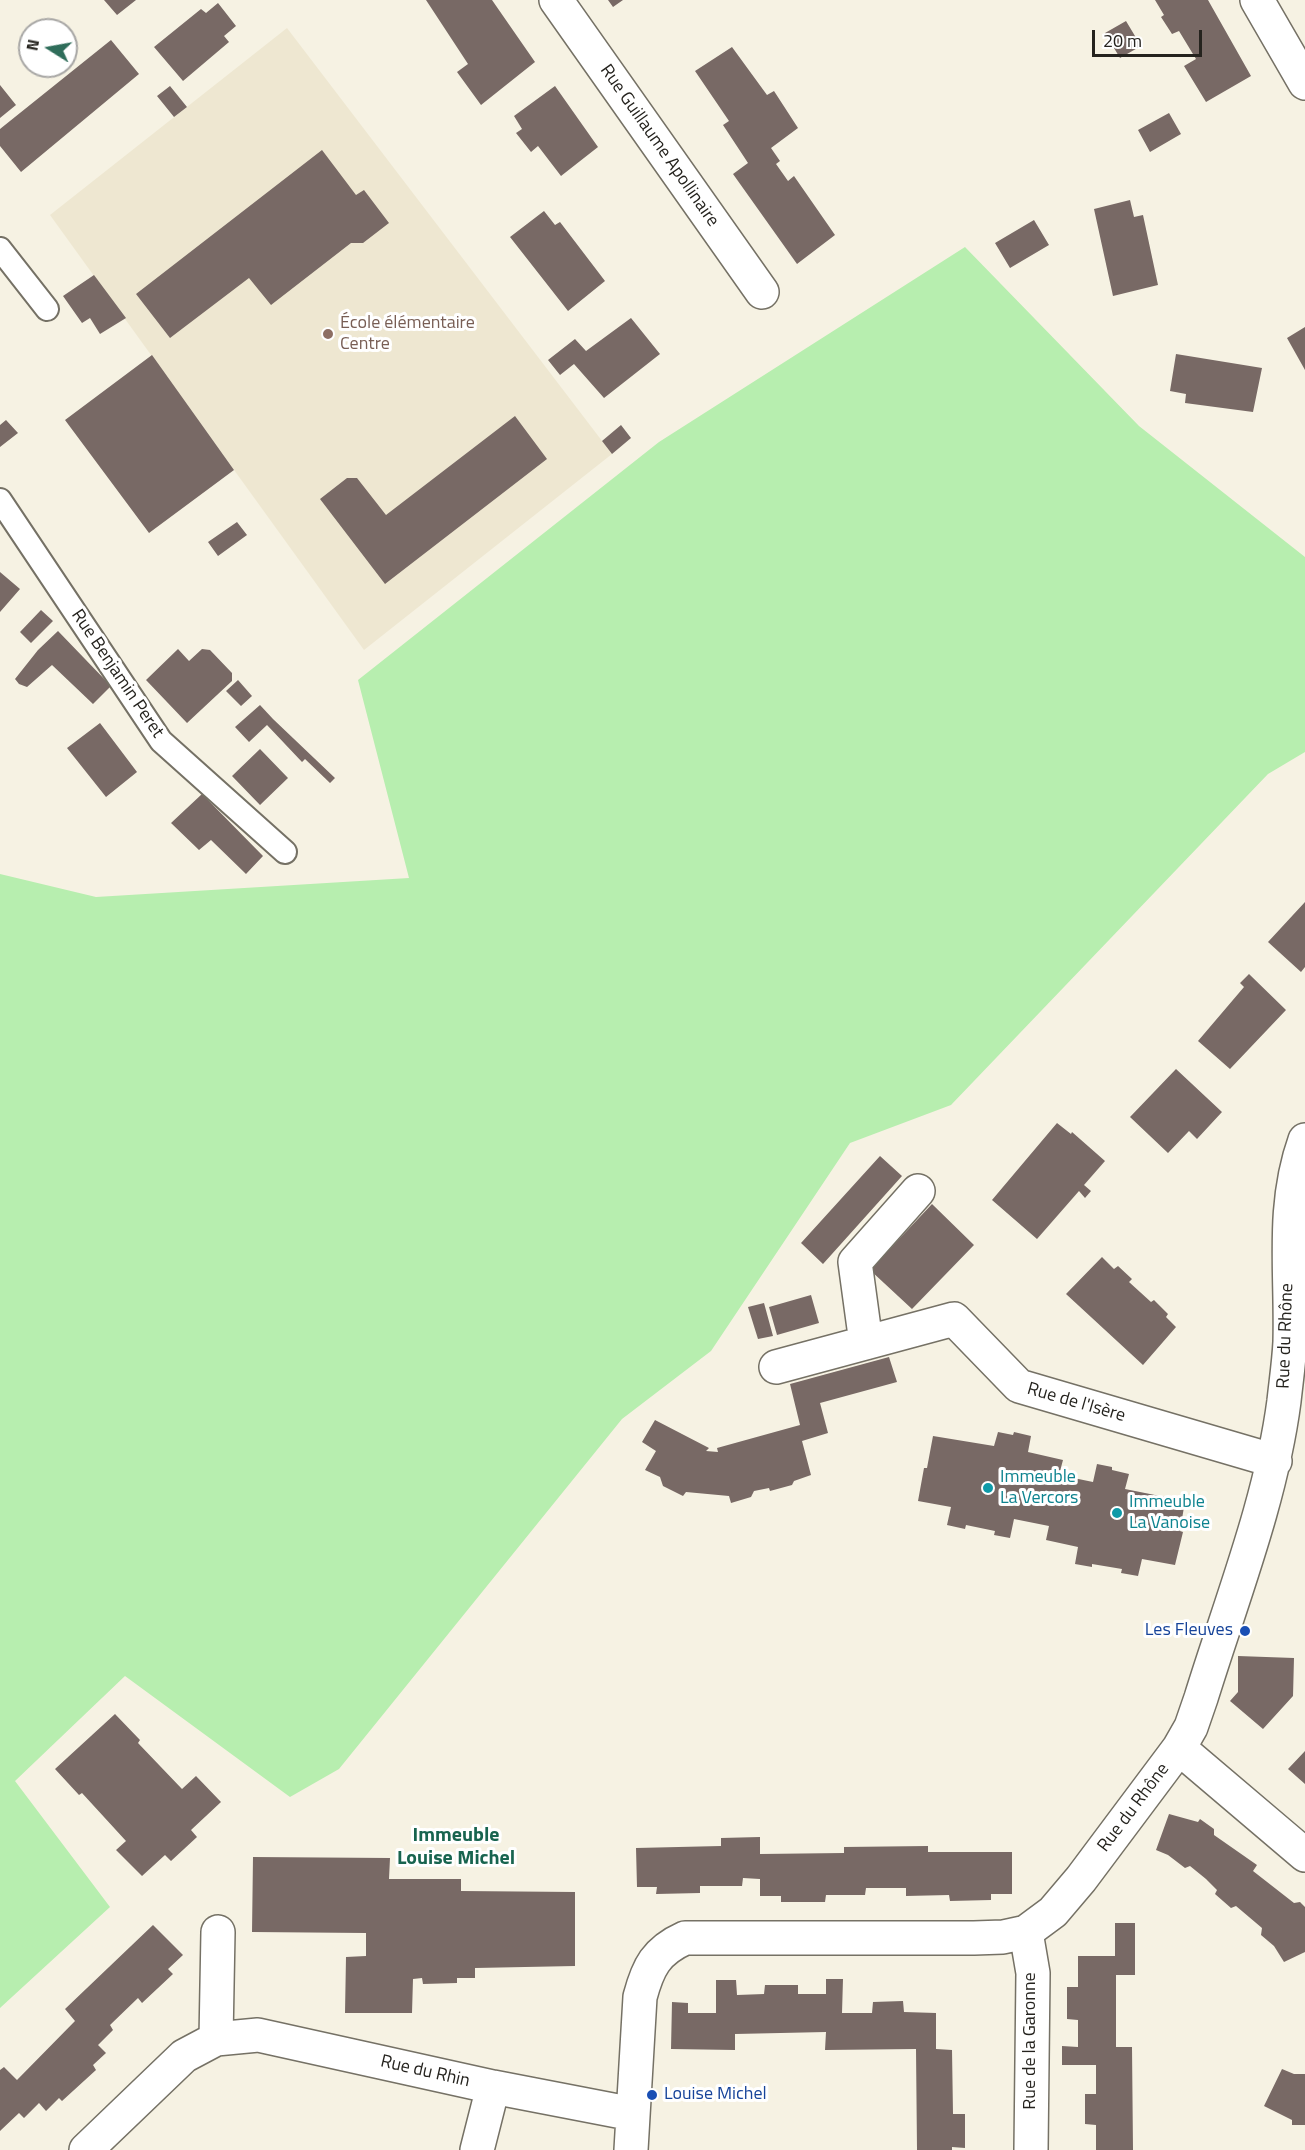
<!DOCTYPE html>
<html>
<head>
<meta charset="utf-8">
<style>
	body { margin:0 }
	#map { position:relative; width:1305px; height:2150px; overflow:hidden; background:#f6f2e3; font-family:"Titillium Web",sans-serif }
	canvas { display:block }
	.north { position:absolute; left:18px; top:18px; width:60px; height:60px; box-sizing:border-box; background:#fff; border:2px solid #a8a7a5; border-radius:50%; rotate:281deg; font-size:16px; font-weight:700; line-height:24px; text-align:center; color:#25231e }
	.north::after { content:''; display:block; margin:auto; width:21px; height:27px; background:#2f6d5a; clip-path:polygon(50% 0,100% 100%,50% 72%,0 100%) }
	.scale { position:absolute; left:1092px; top:30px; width:110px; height:27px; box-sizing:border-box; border:3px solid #25231e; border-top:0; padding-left:8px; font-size:18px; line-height:21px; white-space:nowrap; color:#25231e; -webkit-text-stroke:4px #fff; paint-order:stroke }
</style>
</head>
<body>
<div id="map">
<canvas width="1305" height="2150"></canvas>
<div class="north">N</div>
<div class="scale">20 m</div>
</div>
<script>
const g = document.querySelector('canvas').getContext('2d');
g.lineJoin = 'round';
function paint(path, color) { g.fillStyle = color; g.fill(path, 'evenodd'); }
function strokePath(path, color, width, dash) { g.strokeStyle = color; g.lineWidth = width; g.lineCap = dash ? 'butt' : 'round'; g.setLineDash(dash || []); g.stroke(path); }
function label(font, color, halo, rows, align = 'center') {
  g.font = font + ' "Titillium Web",sans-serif'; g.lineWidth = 6; g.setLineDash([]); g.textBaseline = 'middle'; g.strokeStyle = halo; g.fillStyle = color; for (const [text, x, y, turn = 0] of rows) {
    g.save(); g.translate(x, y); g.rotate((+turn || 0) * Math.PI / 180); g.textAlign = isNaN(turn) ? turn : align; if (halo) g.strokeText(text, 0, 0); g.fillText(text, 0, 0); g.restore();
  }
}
const built = new Path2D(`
	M287 28 612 454 364 650 50 215Z`);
const green = new Path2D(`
	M965 247 1139 426 1305 557V752L1268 774 951 1105 850 1143 711 1351 622 1419 339 1769 290 1797 125 1676 15 1781 110 1907 0 2008V874L96 897 409 878 358 680 659 442Z`);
const building = new Path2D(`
	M104 0H136L117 15Z
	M426 0H492L535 62 481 105 457 72 468 64Z
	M608 0H623L613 7Z
	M1155 0H1208L1251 76 1206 102 1184 66 1196 59 1179 31 1172 34 1161 17 1164 15Z
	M218 3 236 26 224 36 229 42 183 81 154 47 201 9 206 13Z
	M1126 21 1141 46 1120 58 1105 33Z
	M111 40 139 74 21 172 0 146V129Z
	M732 47 767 95 774 91 798 128 771 148 780 161 776 164 788 181 794 176 835 235 797 264 733 174 748 163 723 125 729 121 695 71Z
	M0 85 16 105 0 118Z
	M170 86 187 107 174 117 157 96Z
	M555 86 598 147 561 176 538 146 531 152 516 133 522 129 514 116Z
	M1169 113 1181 134 1150 152 1138 130Z
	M322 150 356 195 364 190 389 223 363 243H351L271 305 249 278 170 338 136 294Z
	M1130 200 1134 217 1143 215 1158 285 1113 296 1094 209Z
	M544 211 555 225 560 222 605 281 568 311 510 237Z
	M1034 220 1049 245 1010 268 995 243Z
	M94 275 126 318 100 334 90 318 82 323 63 296Z
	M631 318 660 354 604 398 574 364 560 375 548 360 575 339 586 351Z
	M1305 327V370L1287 338Z
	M1176 354 1262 368 1253 412 1185 403 1186 394 1170 391Z
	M152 355 234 470 149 533 65 420Z
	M515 416 547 459 385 584 320 499 347 478H357L386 515Z
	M6 420 18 433 0 447V425Z
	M621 425 631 438 612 454 602 441Z
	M237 522 247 535 218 556 208 542Z
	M0 572 20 589 0 612Z
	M41 610 53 621 31 643 20 632Z
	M58 631 111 686 93 704 52 665 27 687 19 684 15 679 38 650Z
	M178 649 189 661 202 649 210 650 232 673V681L187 723 146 680Z
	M238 680 252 696 241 706 226 691Z
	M260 705 273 719 335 778 330 783 305 759 302 762 267 725 249 742 235 727Z
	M100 723 137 772 106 797 67 748Z
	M260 749 288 778 260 805 232 776Z
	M202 794 263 856 246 874 211 840 199 850 171 823Z
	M1305 902V967L1301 972 1268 942Z
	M1249 974 1286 1010 1230 1069 1198 1041 1244 987 1240 983Z
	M1176 1069 1222 1112 1197 1139 1189 1131 1168 1153 1130 1117Z
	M1057 1123 1071 1134 1072 1132 1105 1161 1084 1185 1091 1191 1085 1198 1079 1191 1037 1239 992 1200Z
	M880 1156 902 1176 823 1264 801 1243Z
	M932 1204 974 1245 912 1309 870 1270Z
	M1102 1257 1114 1269 1118 1266 1132 1279 1129 1282 1151 1302 1154 1300 1168 1314 1166 1317 1176 1327 1143 1365 1066 1294Z
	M811 1295 819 1323 777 1335 769 1307Z
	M764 1303 773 1336 758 1339 748 1307Z
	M889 1357 897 1382 820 1403 828 1433 802 1441 811 1475 794 1481 792 1485 770 1491 769 1488 754 1491 751 1497 731 1503 729 1496 686 1492 683 1496 663 1486 660 1477 645 1470 656 1451 642 1442 655 1420 709 1448 706 1451 718 1452 717 1448 800 1425 790 1384Z
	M998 1432 1013 1435 1014 1432 1031 1436 1028 1452 1063 1460 1059 1475 1093 1482 1097 1464 1112 1467V1470L1129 1474 1125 1489 1185 1501 1180 1531 1183 1532 1175 1565 1142 1559 1138 1576 1121 1573 1122 1569 1092 1564V1567L1075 1564 1078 1547 1046 1540 1049 1526 1014 1519 1010 1538 994 1535 995 1531 966 1525 965 1529 947 1525 951 1507 918 1501 924 1468H927L933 1436 994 1446Z
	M1238 1656 1294 1658 1293 1696 1263 1729 1230 1701 1238 1692Z
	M115 1714 140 1740 138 1743 182 1789 196 1776 221 1802 191 1830 197 1837 171 1861 165 1855 142 1876 116 1850 126 1841 82 1793 79 1795 55 1769Z
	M1305 1751V1784L1288 1769Z
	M1169 1814 1198 1822 1200 1819 1214 1829V1835L1257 1865 1253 1871 1294 1903 1300 1902 1305 1907V1952L1284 1962 1274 1946 1261 1935 1262 1928 1236 1906 1231 1908 1215 1894 1217 1890 1206 1879 1190 1866 1185 1868 1168 1855 1156 1850Z
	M760 1837V1854L844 1853V1847L928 1846V1852H1012V1894H991V1900L950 1901 949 1895 906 1896V1888H866L865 1895H826L825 1902H781V1896H760V1879L743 1878 742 1886H700V1893L656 1894 657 1887H637L636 1848 721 1846V1838Z
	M253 1857 390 1858 389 1879H461V1891L575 1892V1966L475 1968V1978H457V1983L423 1984 422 1978 413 1979 412 2013H345L346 1957 366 1956V1933L252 1932Z
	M1115 1923H1135V1975H1116V2047H1132L1133 2150H1096V2125L1085 2124V2094H1096V2065H1062V2046L1078 2047V2020L1067 2019V1987H1078V1956H1115Z
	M153 1925 183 1955 168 1969 173 1974 142 2003 138 1998 110 2025 113 2030 98 2045 106 2053 93 2065 96 2070 62 2101 59 2098 46 2111 39 2103 24 2118 19 2113 0 2131V2070L4 2067 17 2080 75 2021 65 2009Z
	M826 1979H843L842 2013H872L873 2002 903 2001 904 2012 936 2013V2049L952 2050 953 2114H965V2148L952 2147V2150H917L916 2049 825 2050 826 2032 735 2034V2050L671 2049 672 2002 688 2003V2013H716V1980H736L737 1995 764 1994 765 1985H798V1994H826Z
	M1282 2069 1294 2074H1305V2125H1292V2120L1264 2106Z`);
const lane = new Path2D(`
	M0 249 47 309
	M0 500 161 741 285 852`);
const street = new Path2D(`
	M556 0 762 292
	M1257 0 1305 83
	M866 1343 855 1262 918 1191
	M776 1367 954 1319 1019 1386 1275 1461
	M1179 1748 1305 1855
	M1026 1932 1033 1973 1031 2150
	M216 2039 218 1932
	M86 2150 184 2056 216 2039 258 2035 493 2087 633 2114
	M477 2150 493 2087
	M631 2150 640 1997C648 1967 656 1951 685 1938H974L1003 1937 1026 1932 1053 1912 1081 1879 1179 1748 1191 1727 1201 1698C1231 1601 1271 1501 1284 1401 1286 1382 1289 1362 1290 1342 1292 1272 1281 1207 1305 1140`);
const markers = [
	[328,334,6,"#8d6e63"],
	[988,1488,6,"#0f9aa8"],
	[1117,1513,6,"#0f9aa8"],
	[1245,1631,6,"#1a4fb4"],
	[652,2095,6,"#1a4fb4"]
];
const streetNames = [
	["Rue Guillaume Apollinaire",659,146,55],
	["Rue Benjamin Peret",117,674,56],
	["Rue du Rhône",1286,1336,-88],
	["Rue de l'Isère",1076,1403,16],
	["Rue du Rhône",1134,1808,-53],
	["Rue de la Garonne",1031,2041,-90],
	["Rue du Rhin",425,2072,13]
];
const educationNames = [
	["École élémentaire",340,324],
	["Centre",340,345]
];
const cultureNames = [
	["Immeuble",1000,1478],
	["La Vercors",1000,1499],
	["Immeuble",1129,1503],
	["La Vanoise",1129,1524]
];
const transitNames = [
	["Les Fleuves",1233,1631],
	["Louise Michel",664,2095,"left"]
];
const neighbourhoodNames = [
	["Immeuble",456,1836],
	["Louise Michel",456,1859]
];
paint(built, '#eee7d1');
paint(green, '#b7eeaf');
paint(building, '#786965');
strokePath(lane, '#757165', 26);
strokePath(street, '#757165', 36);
strokePath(lane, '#fff', 22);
strokePath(street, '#fff', 33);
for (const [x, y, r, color] of markers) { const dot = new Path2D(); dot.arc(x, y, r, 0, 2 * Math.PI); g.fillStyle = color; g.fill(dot); strokePath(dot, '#fff', 2); }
label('18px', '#25231e', '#fff', streetNames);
label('18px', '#785e54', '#fff', educationNames, 'left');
label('18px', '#0d838f', '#fff', cultureNames, 'left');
label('18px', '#164399', '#fff', transitNames, 'right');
label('bold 20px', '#18644f', '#fff', neighbourhoodNames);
</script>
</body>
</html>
